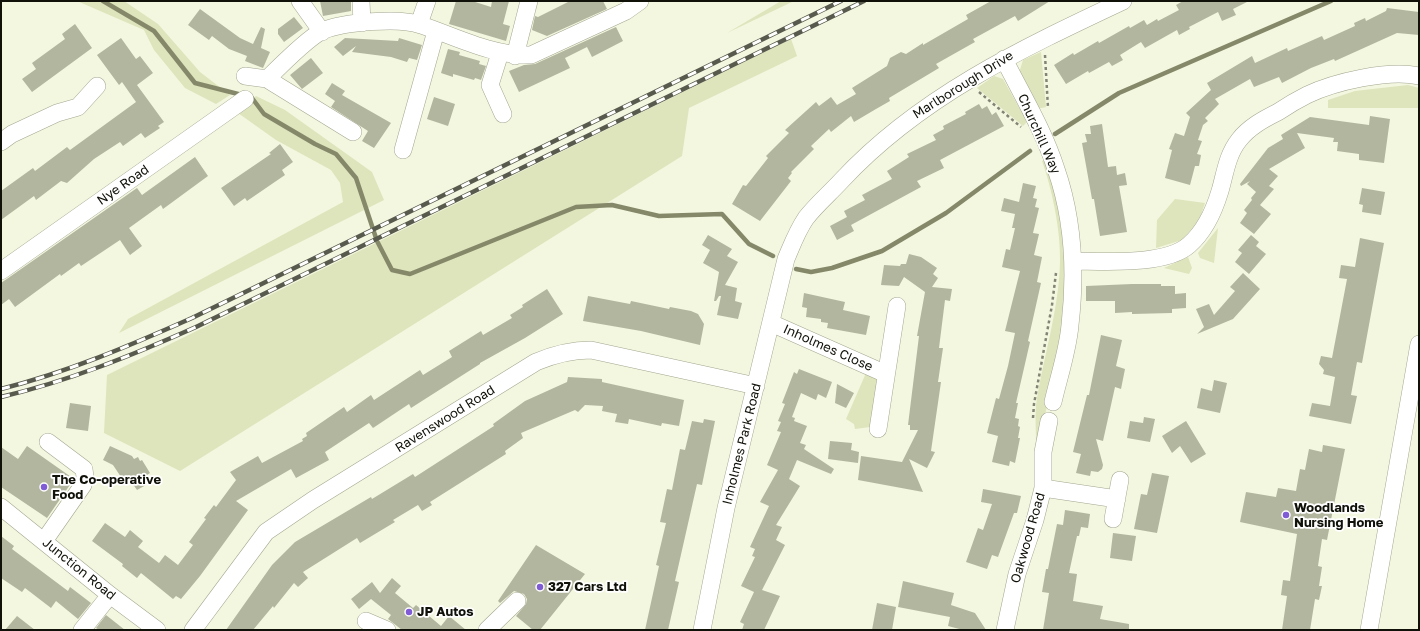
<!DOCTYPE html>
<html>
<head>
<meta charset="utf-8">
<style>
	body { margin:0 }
	#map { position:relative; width:1420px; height:631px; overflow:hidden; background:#f3f7df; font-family:"Golos Text",sans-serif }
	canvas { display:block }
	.frame { position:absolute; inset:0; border:2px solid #101109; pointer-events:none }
</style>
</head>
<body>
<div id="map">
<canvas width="1420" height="631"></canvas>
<div class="frame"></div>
</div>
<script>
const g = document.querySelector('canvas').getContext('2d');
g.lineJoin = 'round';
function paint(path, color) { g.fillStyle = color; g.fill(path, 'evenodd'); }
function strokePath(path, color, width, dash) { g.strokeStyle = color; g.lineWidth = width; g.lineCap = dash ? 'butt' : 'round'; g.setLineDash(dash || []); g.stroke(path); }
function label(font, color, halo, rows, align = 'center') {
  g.font = font + ' "Golos Text",sans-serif'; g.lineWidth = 3.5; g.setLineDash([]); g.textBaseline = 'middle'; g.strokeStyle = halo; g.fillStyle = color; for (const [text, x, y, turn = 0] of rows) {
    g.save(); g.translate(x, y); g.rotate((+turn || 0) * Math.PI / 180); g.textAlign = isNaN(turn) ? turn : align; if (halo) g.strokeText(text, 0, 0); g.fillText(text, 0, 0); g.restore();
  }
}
const green = new Path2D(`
	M77 1H124L158 24 200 72 230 95 216 104 185 88 154 50 144 30Z
	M781 1H794L727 33Z
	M791 39 797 56 689 108 682 156 180 471 104 433 107 375Z
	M1041 52 1046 107 1037 109 1019 73 1023 60Z
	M994 76 1003 79 1027 122 1023 126 977 88Z
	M1408 85 1419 88V108H1328V100L1355 91Z
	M256 96 285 110 372 172 384 200 119 333 128 319 343 202 340 183 331 170 276 140 238 113Z
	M1045 160 1052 178 1065 244 1064 325 1039 444 1036 442C1036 430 1035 417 1036 405 1043 358 1059 310 1060 262 1061 231 1052 189 1042 161Z
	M1175 199 1205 203 1199 221 1182 240 1156 248 1157 220Z
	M1218 228 1214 263 1200 258 1198 253Z
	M1188 257 1192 268 1189 274 1164 268Z
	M866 373 876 379 878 385 870 427 855 429 854 424 846 419Z`);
const stream = new Path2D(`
	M103 1 154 31 195 83 242 95
	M249 97 252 98 264 114 315 144 336 154 356 178 377 241 392 270 410 274 576 207 612 205 659 216 722 214 749 244 773 256
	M1055 134 1119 93 1331 1
	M796 269 811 272 832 268 882 251 946 213 1030 151`);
const building = new Path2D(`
	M320 1H351V11L323 16Z
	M456 1H472L491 7 492 1H509L503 24 510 26 506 41 449 24Z
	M570 1H603L607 9 547 36 532 30 535 16 538 17Z
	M991 1H1050L1018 21 1015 16 973 39 975 42 936 64 939 68 889 98 890 101 876 109 854 122 851 116 831 132 829 129 811 146 814 149 791 172 792 173 788 178 791 181 760 221 732 204 743 185 746 186 768 158 766 156 789 133 785 130 816 102 819 106 831 97 837 105 856 94 852 88 887 66 890 58 901 52 906 54 923 43V45L968 19 966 15Z
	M1183 1H1249L1233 9 1236 15 1222 21 1218 12 1189 27 1190 29 1179 35 1177 30 1145 48 1141 42 1120 55 1123 60 1112 66 1109 62 1089 73 1088 71 1066 84 1054 65 1073 53 1074 55 1098 41 1099 43 1129 26 1130 28 1144 20 1147 25 1157 19 1158 21 1179 10 1176 5Z
	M1387 8 1419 12V35L1397 33 1335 61 1334 59 1311 68 1282 83 1279 77 1254 87 1250 79 1215 99 1219 104 1205 118 1208 121 1203 125 1198 140 1202 141 1197 154 1201 155 1199 166H1195L1190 185 1165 178 1172 150 1169 149 1175 133 1184 136 1190 117 1186 113 1211 90 1207 83 1252 56 1255 63 1287 48 1288 51 1322 36 1324 40 1355 26 1354 23 1365 18 1366 21 1386 11Z
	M200 9 240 38 253 44 261 27 265 29 261 48 270 52 263 68 245 61 247 56 229 49 212 36 209 40 188 25Z
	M294 17 303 28 284 42 278 34V29Z
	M75 24 92 48 32 92 22 79 36 69 32 63 65 39 62 34Z
	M616 27 623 41 592 57 587 47 565 58 570 68 519 92 509 71 524 65 535 64Z
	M121 38 136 59 140 56 153 73 137 85 164 122 158 126 160 128 145 138 141 133 123 146 120 142 94 159 67 183 61 181 36 200 34 196 1 220V191L33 168 35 171 67 147 70 150 136 102 122 82 119 85 97 55Z
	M345 38 398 41 399 38 422 45 417 60 409 58 407 62 391 57 352 52 356 46 343 56 334 47Z
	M448 49 460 52 459 55 480 61 479 64 486 66 481 80 475 78 474 80 453 74V77L441 73Z
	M311 58 323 73 302 89 290 75Z
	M332 83 345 91 342 95 391 123 374 148 362 141 368 131 331 107 335 101 325 94Z
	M434 97 455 104 448 126 427 119Z
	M979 104 982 109 987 106 992 115 996 112 1004 126 940 160 944 168 917 181 921 187 851 225 854 231 837 240 830 226 847 217 844 211 865 200 862 195 892 179 887 171 909 157 907 154 936 140 933 135 944 129 943 126 966 114 965 112Z
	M1370 116 1390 119 1384 163 1359 160V154L1337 151 1338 142H1333L1334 138 1297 133 1305 148 1269 169 1278 176 1269 186 1274 189 1260 205 1271 214 1254 234 1240 223 1247 213 1244 210 1252 200 1251 198 1256 192 1247 184 1250 181 1241 186 1240 184 1268 148 1283 139 1281 135 1310 117 1369 125Z
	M1102 124 1108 167 1116 166 1117 175 1125 173 1127 185 1119 186 1127 232 1100 236 1094 199H1092L1082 143 1087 142 1085 134H1091L1090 126Z
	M280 144 293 162 282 170 285 175 247 201 245 198 234 206 221 188 271 154 269 153Z
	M195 157 208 176 163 209 161 205 129 228 142 246 130 255 120 240 81 266 79 263 61 276 60 274 15 307 9 299 1 305V283L137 188 142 195Z
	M1023 183 1036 186 1033 198 1037 199 1035 207 1039 208 1033 233 1039 234 1034 255 1042 257 1037 282 1041 283 1028 341 1030 342 1016 403H1018L1015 418 1019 419 1018 426 1020 427 1018 438H1020L1015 463 1010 461 1009 466 992 462 998 436 987 433 996 398 999 399 1008 366 1015 333 1005 331 1020 271 1002 267 1006 249 1010 250 1015 228H1012L1015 214 1001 211 1004 198 1019 202Z
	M1362 188 1385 192 1381 215 1362 212 1363 205 1359 204Z
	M708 235 732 249 727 256 738 262 725 285 737 288 735 301 742 303 738 319 717 315 721 296H719L716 301H714L719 272 703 263 710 250 702 245Z
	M1251 235 1259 242 1256 246 1266 254 1249 274 1235 262 1242 253 1238 250Z
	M1360 238 1384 243 1362 363 1357 362 1351 395 1357 396 1351 424 1309 416 1312 403 1330 406 1335 377 1323 374 1324 370 1319 364 1321 356 1332 358 1347 279 1339 278 1341 265 1355 267Z
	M909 254 921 257 937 268 933 274 938 278 932 287 952 289 950 301 945 300 939 348H943L938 382H941L931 451 935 452 927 468 909 459 923 492 858 480 861 456 902 462 918 430H910V425H908L919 336H917L925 292 904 277 899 286 881 285 884 265 900 266 901 264H906Z
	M1243 273 1260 289 1233 319 1197 334 1204 327 1196 309 1209 304 1214 315 1235 291 1230 287Z
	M1132 284H1161V286H1175V294L1186 293V308L1172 309V313L1132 314V312L1115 313V301H1086V286Z
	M547 289 563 314 525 338 480 363V364L411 408 409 404 373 428 369 423 325 452 329 460 296 478 291 469 236 501 248 510 200 576 181 599 176 596 173 599 141 573 137 578 122 566 123 564 92 541 105 523 125 537 130 530 143 541 138 547 159 563 165 555 178 565 193 545 189 542 206 519 204 518 214 505 216 507 236 480 230 472 258 456 262 463 303 441 302 439 307 436 306 433 344 407 347 412 371 395 374 400 420 370 423 375 452 357 449 351 481 331 483 335 512 318 510 315 523 307 522 305Z
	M804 293 845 302 843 310 870 316 866 335 827 328 828 323 821 322V319L806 317 807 308 802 307Z
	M588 296 630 304 631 301 669 309 670 307 691 311 698 314 704 324 700 345 641 331 583 321Z
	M1101 335 1122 340 1116 366 1125 369 1121 389 1115 387 1103 441 1096 439 1103 465 1102 469 1098 472 1091 471 1090 476 1076 473 1081 454 1073 452 1087 395H1089Z
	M799 369 832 382 826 398 818 394 816 400 801 393 792 417 795 418 794 421 807 426 800 443 806 445 804 449 834 469 831 474 797 460 789 479 800 486 776 525 782 527 776 540 785 545 762 590 780 596 764 630H742L744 624 740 622 754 592 741 586 755 557 752 556 755 549 750 547 769 506 760 502 778 470 767 465 781 432 777 431 781 422 778 421 785 404 782 403 794 372 797 374Z
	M568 377 602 379V382L684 400 679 426 662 423 661 426 629 419 628 424 615 422 617 414 602 411 603 406 585 405 578 412 575 410 521 433 523 438 505 451 506 454 430 502 432 505 422 511 418 505 393 520 395 522 360 543 357 538 303 572 308 578 298 587 294 583 274 608 273 606 253 630H226L272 565 295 542 371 497 372 499 413 474 415 477 494 426 493 424 525 401 567 382Z
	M1214 380 1227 383 1220 413 1197 408 1201 388 1212 391Z
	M837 384 854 393 846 408 835 403Z
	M70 403 91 406 88 431 66 428Z
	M1144 417 1155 419 1150 442 1127 438 1130 421 1143 423Z
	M704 419 715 421 702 485 697 484 675 581 679 582 668 630H645L659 566 656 565 666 523 660 522 667 489 672 490 680 449 685 450 692 421 703 423Z
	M1186 421 1206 454 1191 463 1180 446 1172 453 1162 436Z
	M830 441 852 443 851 450 859 452 858 463 828 459Z
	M1323 445 1345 449 1327 540 1322 539 1318 566 1322 567 1319 586H1322L1319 600 1315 599 1310 630H1282L1287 596 1281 595 1283 580 1290 581 1297 534 1240 522 1246 492 1276 497 1278 488 1296 491 1300 469 1305 470 1309 449 1322 452Z
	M27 446 74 479 47 518 1 487V447L18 459Z
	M110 446 132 456 134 459 138 457 140 461 142 460 150 473 144 477 146 485 137 490 128 477 123 480 113 465 103 460Z
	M1152 473 1169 476 1157 533 1134 529 1141 494 1147 495Z
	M983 489 1021 496 1017 513H1014L998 557 992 555 987 569 966 562 978 528 983 530 992 504 981 502Z
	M1065 510 1090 514 1088 528 1081 527 1079 536H1077L1069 573 1077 574 1073 601 1103 606 1100 619 1129 624V630H1043L1049 593 1042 592 1046 569H1048L1057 524 1063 525Z
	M1113 533 1136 536 1132 561 1110 558Z
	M1 536 14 546 12 549 68 591 70 587 91 603 78 619 56 601 51 608 25 588 22 592 1 578Z
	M536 545 585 574 540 630H533L516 616 526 604 527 599 524 594 514 591 500 603 498 601Z
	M392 578 401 586 395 593 413 608 416 605 441 626 449 616 466 630H402L388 619 391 615 371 599 359 609 351 599 372 582 380 593Z
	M903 581 954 593 951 605 975 613 986 630H963L948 626 950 617 898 607Z
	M877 603 896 607 892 630H872Z
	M106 615 125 630H99L96 628Z
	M17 616 35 630H5Z`);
const path = new Path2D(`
	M1045 55 1048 108
	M979 92 1021 127
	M1033 418 1034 404 1052 305 1056 273`);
const minor = new Path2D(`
	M300 1 322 32
	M361 1 362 23
	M419 24 427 1
	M500 53 490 85 503 114
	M515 56 529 1
	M1004 59C1022 95 1044 131 1056 169 1073 218 1076 273 1070 325 1068 350 1059 376 1053 402
	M245 76 267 79
	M353 132 267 79C280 66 308 38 322 31 343 22 400 17 421 25 457 37 492 56 531 55L626 11 640 1
	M1 142 12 134 57 113 78 107 97 86
	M403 150 436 31
	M1073 261C1103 261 1165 266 1189 245 1205 231 1214 211 1220 191 1225 174 1227 155 1239 140 1249 127 1264 119 1278 112 1287 106 1297 100 1307 95 1334 82 1389 69 1419 76
	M1 271 245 99
	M771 323 886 374
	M878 429 897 306
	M1043 488 1117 499
	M1 507 110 595 157 630
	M1113 519 1120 480
	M44 541 83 485 85 477 84 469 48 442
	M366 621 387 630
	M82 630 110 595
	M193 630 266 532 313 500 536 362C555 354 571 350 591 350L756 386
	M487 630 517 601
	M702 630 726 508 786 259C792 245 797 231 806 218 816 205 830 193 841 181 919 97 1021 49 1123 1
	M1005 630 1017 574 1035 520 1043 488V452L1049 421
	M1369 630 1419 344`);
const rail = new Path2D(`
	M1 389C68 372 129 346 192 318L841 1
	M1 397C69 381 133 355 196 327L864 1`);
const markers = [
	[44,487,4,"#7f5bd5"],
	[1286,515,4,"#7f5bd5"],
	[540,587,4,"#7f5bd5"],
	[409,612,4,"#7f5bd5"]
];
const streetNames = [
	["Marlborough Drive",963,85,-32],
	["Churchill Way",1039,134,66],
	["Nye Road",123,185,-35],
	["Inholmes Close",828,348,24],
	["Ravenswood Road",445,419,-32],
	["Inholmes Park Road",742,444,-76],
	["Oakwood Road",1028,538,-74],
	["Junction Road",79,569,39]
];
const poiNames = [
	["The Co-operative",52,480],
	["Food",52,495],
	["Woodlands",1294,508],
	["Nursing Home",1294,523],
	["327 Cars Ltd",548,587],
	["JP Autos",417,612]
];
paint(green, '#dee4bc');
strokePath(stream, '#858969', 4.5);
paint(building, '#b3b69f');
strokePath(minor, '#a3a690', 18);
strokePath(path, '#828575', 2.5, [3, 3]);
strokePath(minor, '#fff', 17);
strokePath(rail, '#585a4d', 4.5);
strokePath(rail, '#fff', 3, [9]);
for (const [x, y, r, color] of markers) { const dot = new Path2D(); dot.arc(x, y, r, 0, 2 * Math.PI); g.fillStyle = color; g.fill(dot); strokePath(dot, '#fff', 1.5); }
label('13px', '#101109', '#fff', streetNames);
label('bold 13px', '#101109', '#fff', poiNames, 'left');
</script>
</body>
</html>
